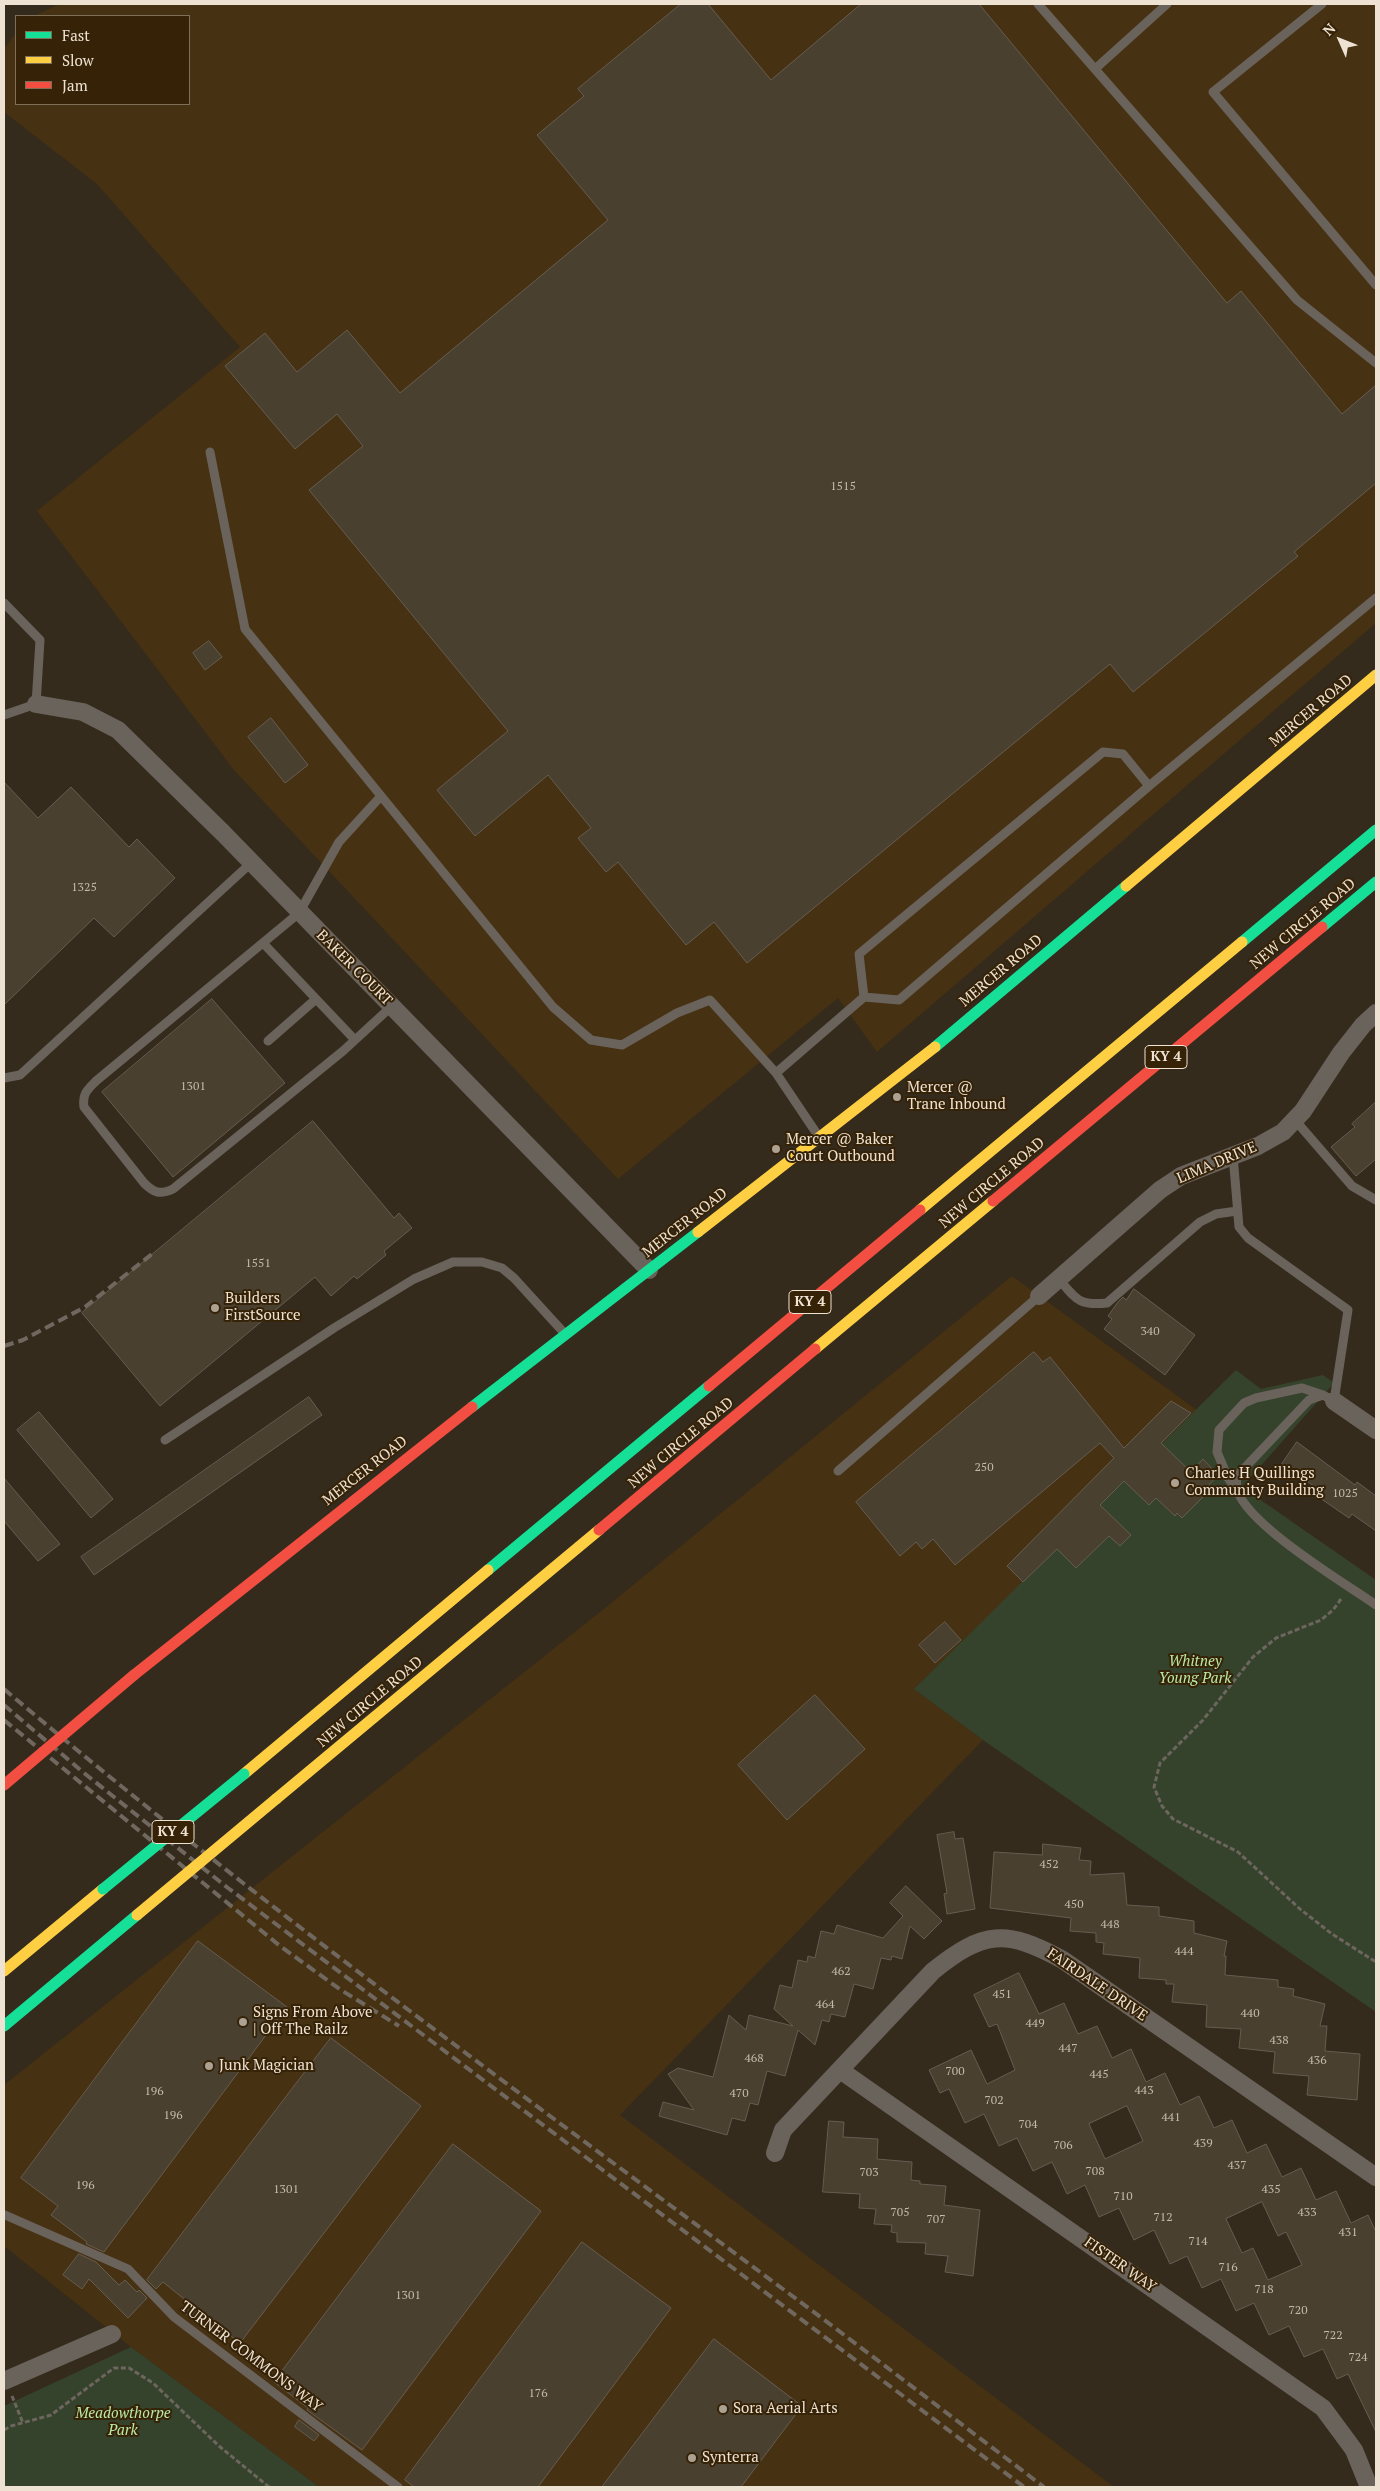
<!DOCTYPE html>
<html>
<head>
<meta charset="utf-8">
<style>
	body { margin:0 }
	#map { position:relative; width:1380px; height:2491px; overflow:hidden; background:#342b1c; font-family:"PT Serif",serif }
	canvas { display:block }
	.frame { position:absolute; inset:0; border:5px solid #eee2d2; pointer-events:none }
	.legend { position:absolute; left:15px; top:15px; width:175px; height:90px; box-sizing:border-box; background:#352207; border:1px solid #7f6f58; margin:0; padding:6px 9px; list-style:none; font-size:15px; color:#eee2d2 }
	.legend li { display:flex; align-items:center; gap:10px; height:25px }
	.legend b { width:25px; border:1px solid #7f6f58 }
	.north { position:absolute; left:1315px; top:15px; width:50px; height:50px; -webkit-text-stroke:4px #352207; paint-order:stroke; rotate:314deg; font-size:14px; font-weight:700; line-height:20px; text-align:center; color:#eee2d2 }
	.north::after { content:''; display:block; margin:auto; width:18px; height:22px; background:#eee2d2; clip-path:polygon(50% 0,100% 100%,50% 72%,0 100%) }
</style>
</head>
<body>
<div id="map">
<canvas width="1380" height="2491"></canvas>
<div class="frame"></div>
<ul class="legend">
<li><b style="height:6px;background:#16e098"></b>Fast</li>
<li><b style="height:6px;background:#ffcf43"></b>Slow</li>
<li><b style="height:6px;background:#f24e42"></b>Jam</li>
</ul>
<div class="north">N</div>
</div>
<script>
const g = document.querySelector('canvas').getContext('2d');
g.lineJoin = 'round';
function paint(path, color) { g.fillStyle = color; g.fill(path, 'evenodd'); }
function strokePath(path, color, width, dash) { g.strokeStyle = color; g.lineWidth = width; g.lineCap = dash ? 'butt' : 'round'; g.setLineDash(dash || []); g.stroke(path); }
function label(font, color, halo, rows, align = 'center') {
  g.font = font + ' "PT Serif",serif'; g.lineWidth = 4; g.setLineDash([]); g.textBaseline = 'middle'; g.strokeStyle = halo; g.fillStyle = color; for (const [text, x, y, turn = 0] of rows) {
    g.save(); g.translate(x, y); g.rotate((+turn || 0) * Math.PI / 180); g.textAlign = isNaN(turn) ? turn : align; if (halo) g.strokeText(text, 0, 0); g.fillText(text, 0, 0); g.restore();
  }
}
const built = new Path2D(`
	M59 4H1376V623L877 1052 838 998 618 1179 234 770 37 511 240 347 97 184 4 112V49L16 33V104H189V16H34Z
	M1012 1276 1197 1410 914 1689 983 1740 620 2115 1114 2487H319L131 2347 4 2246V2085L605 1608Z`);
const green = new Path2D(`
	M1236 1370 1261 1389 1323 1375 1334 1383 1242 1487 1376 1580V2012L983 1740 914 1689Z
	M131 2347 319 2487H4V2406Z`);
const building = new Path2D(`
	M681 4H708L771 80 861 4H979L1227 303 1241 291 1342 414 1376 385V483L1294 552 1298 556 1133 692 1110 664 747 963 714 922 686 945 618 862 606 872 578 838 591 828 548 775 475 836 437 790 508 731 309 490 363 446 337 414 295 449 225 366 265 333 297 372 347 330 400 393 608 220 537 135 584 96 578 89Z
	M209 641 222 657 205 670 193 653Z
	M271 718 308 765 285 783 248 737Z
	M4 782 38 818 71 787 129 847 137 839 175 878 114 937 94 918 4 1005Z
	M212 999 285 1083 173 1177 102 1092Z
	M1376 1102V1159L1356 1176 1331 1147 1355 1127 1352 1124Z
	M313 1121 394 1218 399 1213 412 1228 384 1251 386 1255 357 1279 354 1276 331 1296 315 1277 160 1406 82 1313Z
	M1134 1289 1195 1335 1165 1375 1104 1329 1112 1319 1108 1316 1118 1302 1123 1297 1126 1300Z
	M1034 1352 1043 1362 1050 1357 1124 1448 1171 1401 1191 1413 1161 1443 1191 1472 1203 1459 1218 1475 1207 1487 1210 1490 1182 1518 1177 1513 1175 1516 1156 1498 1149 1505 1124 1481 1100 1505 1131 1535 1120 1546 1109 1536 1076 1568 1057 1549 1023 1582 1007 1566 1114 1458 1100 1443 955 1565 933 1539 922 1549 916 1542 900 1556 856 1502Z
	M309 1397 322 1415 94 1575 81 1557Z
	M39 1412 113 1499 91 1518 17 1430Z
	M1297 1442 1355 1485 1357 1482 1376 1496V1531L1352 1514 1349 1518 1320 1498 1324 1493 1282 1464Z
	M4 1478 60 1544 38 1561 4 1521Z
	M945 1622 961 1640 935 1663 919 1645Z
	M815 1695 865 1749 787 1820 738 1765Z
	M954 1832 955 1839 963 1838 975 1909 947 1914 944 1894 947 1893 937 1835Z
	M1043 1844 1081 1848 1079 1860 1091 1861 1090 1875 1124 1873 1127 1905 1159 1907V1916L1194 1921V1933L1227 1941 1224 1956H1226L1225 1975 1278 1980V1987L1294 1989 1293 1996 1325 2004 1320 2026H1327L1325 2051 1360 2054 1357 2100 1307 2095 1309 2076 1273 2073 1275 2052 1239 2048 1241 2029 1206 2027 1207 2005 1172 2002 1174 1984H1166V1980L1139 1978 1140 1958 1103 1954 1104 1943 1096 1942V1933L1070 1931 1071 1918 990 1908 994 1852 1042 1855Z
	M906 1886 942 1921 924 1939 910 1926 902 1959 892 1956 891 1960 881 1958 873 1989 854 1984 845 2017 831 2014 829 2022 822 2020 815 2045 798 2030 785 2076 767 2071 758 2105 750 2103 745 2121 732 2118 727 2135 659 2116 663 2102 694 2110 668 2074 678 2068 713 2077 729 2015 746 2030 749 2015 793 2026 774 2009 780 1985 792 1988 798 1960 807 1962 808 1956 815 1958 821 1931 834 1934 837 1925 883 1938 903 1916 890 1903Z
	M198 1941 287 2007 104 2252 86 2244 87 2242 51 2215 58 2206 21 2178Z
	M1019 1973 1039 2014 1064 2003 1078 2034 1097 2026 1112 2058 1131 2049 1146 2082 1165 2073 1180 2105 1199 2096 1214 2128 1232 2120 1247 2153 1266 2144 1282 2177 1301 2168 1316 2200 1336 2191 1351 2223 1368 2215 1376 2232V2432L1348 2374 1337 2379 1323 2349 1304 2357 1289 2326 1269 2335 1254 2303 1236 2311 1221 2279 1202 2288 1187 2256 1170 2264 1154 2230 1134 2240 1119 2208 1099 2217 1085 2185 1067 2194 1052 2162 1033 2171 1017 2138 999 2146 984 2114 965 2123 949 2089 940 2093 929 2070 971 2050 987 2084 1015 2070 997 2024 989 2027 974 1995ZM1127 2106 1143 2141 1105 2159 1089 2124ZM1262 2202 1278 2236 1286 2232 1302 2265 1268 2280 1253 2248 1242 2253 1226 2219Z
	M331 2038 421 2106 240 2343 202 2314 196 2322 182 2311 188 2302 163 2282 156 2289 147 2280Z
	M829 2121 844 2122 843 2137 878 2139 877 2159 912 2162 911 2180 920 2181V2184L946 2186 944 2205 980 2210 973 2276 945 2272 948 2256 925 2254 926 2243 897 2242V2233L891 2232 892 2225 874 2224 876 2209 859 2208 860 2194 823 2192Z
	M453 2144 541 2211 362 2450 307 2410 308 2408 274 2382Z
	M582 2242 671 2308 538 2487H414L405 2480Z
	M79 2254 96 2262 119 2285 125 2280 137 2292 139 2290 147 2298 128 2318 89 2279 82 2289 63 2275Z
	M714 2339 802 2406 741 2487H602Z
	M299 2420 319 2435 314 2441 295 2427Z`);
const path = new Path2D(`
	M1341 1599 1333 1610 1321 1620 1276 1638 1253 1657 1203 1720 1160 1763 1154 1787 1162 1806 1173 1819 1238 1852 1300 1909 1332 1934 1376 1962
	M12 2396 23 2423
	M4 2430 11 2426 51 2415 114 2368H129L153 2383 219 2446 269 2487`);
const lane = new Path2D(`
	M1038 4 1297 300 1376 363
	M1322 4 1213 92 1376 285
	M1095 69 1167 4
	M210 452 245 629 553 1007 591 1040 622 1045 677 1013 710 1000 776 1073 819 1137
	M4 603 40 640 36 704 4 715
	M381 796 339 842 299 913 96 1081C87 1090 82 1094 84 1107L144 1183C154 1193 160 1195 173 1189L343 1051 392 1006
	M263 943 355 1040
	M864 997 899 1000 1149 786
	M268 1041 316 999
	M776 1073 864 997 859 954 1103 752 1123 754 1149 786 1376 598
	M4 1078 20 1075 251 863
	M1295 1120 1352 1186 1376 1200
	M1233 1155 1239 1227 1248 1238 1348 1310 1334 1401 1323 1395 1309 1400 1236 1477C1237 1481 1236 1488 1238 1492 1251 1527 1343 1582 1376 1605
	M1058 1278C1076 1299 1078 1306 1107 1303L1200 1222 1216 1214 1237 1211
	M165 1440 334 1328 414 1279 453 1262H482L502 1268 514 1278 566 1335
	M838 1471 1039 1296
	M1238 1492 1228 1478 1217 1452 1219 1430 1244 1403 1256 1398 1302 1388 1323 1395
	M5 2215 128 2269 174 2317 398 2487`);
const street = new Path2D(`
	M36 704 83 712 118 730 223 833 649 1270
	M1039 1296 1160 1190 1181 1176 1258 1146 1283 1132 1303 1111 1341 1053 1363 1025 1376 1013
	M1334 1401 1376 1430
	M840 2070 1323 2408 1354 2450 1369 2487
	M775 2153 783 2130 933 1971C984 1930 1006 1929 1063 1960L1376 2177
	M4 2381 112 2334`);
const fast = new Path2D(`
	M1322 927 1376 882
	M1242 942 1376 830
	M935 1047 1126 886
	M472 1407 698 1232
	M488 1570 709 1386
	M4 2026 137 1915`);
const slow = new Path2D(`
	M1126 886 1376 675
	M920 1210 1242 942
	M698 1232 935 1047
	M815 1349 993 1201
	M244 1774 488 1570
	M276 1799 599 1530
	M4 1971 103 1889`);
const jam = new Path2D(`
	M993 1201 1322 927
	M709 1386 920 1210
	M599 1530 815 1349
	M134 1675 472 1407`);
const rail = new Path2D(`
	M4 1346 23 1340 85 1307 152 1254
	M4 1689C247 1895 505 2082 760 2272 856 2343 949 2415 1044 2487
	M4 1705 84 1773 228 1888 1024 2487
	M4 1720 280 1946 341 1990 399 2026`);
const fastBridge = new Path2D(`
	M103 1889 244 1774`);
const slowBridge = new Path2D(`
	M137 1915 276 1799`);
const jamBridge = new Path2D(`
	M4 1785 134 1675`);
const markers = [
	[897,1097,5,"#ada292"],
	[776,1149,5,"#ada292"],
	[215,1308,5,"#ada292"],
	[1175,1483,5,"#ada292"],
	[243,2022,5,"#ada292"],
	[209,2066,5,"#ada292"],
	[723,2409,5,"#ada292"],
	[692,2458,5,"#ada292"]
];
const numberNames = [
	["1515",843,487],
	["1325",84,888],
	["1301",193,1087],
	["1551",258,1264],
	["340",1150,1332],
	["250",984,1468],
	["1025",1345,1494],
	["452",1049,1865],
	["450",1074,1905],
	["448",1110,1925],
	["444",1184,1952],
	["462",841,1972],
	["451",1002,1995],
	["464",825,2005],
	["440",1250,2014],
	["449",1035,2024],
	["438",1279,2041],
	["447",1068,2049],
	["468",754,2059],
	["436",1317,2061],
	["700",955,2072],
	["445",1099,2075],
	["443",1144,2091],
	["196",154,2092],
	["470",739,2094],
	["702",994,2101],
	["196",173,2116],
	["441",1171,2118],
	["704",1028,2125],
	["439",1203,2144],
	["706",1063,2146],
	["437",1237,2166],
	["708",1095,2172],
	["703",869,2173],
	["196",85,2186],
	["1301",286,2190],
	["435",1271,2190],
	["710",1123,2197],
	["705",900,2213],
	["433",1307,2213],
	["712",1163,2218],
	["707",936,2220],
	["431",1348,2233],
	["714",1198,2242],
	["716",1228,2268],
	["718",1264,2290],
	["1301",408,2296],
	["720",1298,2311],
	["722",1333,2336],
	["724",1358,2358],
	["176",538,2394]
];
const shields = [
	[1166,1057,42],
	[810,1302,42],
	[173,1832,42]
];
const shieldNames = [
	["KY 4",1166,1057],
	["KY 4",810,1302],
	["KY 4",173,1832]
];
const streetNames = [
	["MERCER ROAD",1311,711,-40],
	["NEW CIRCLE ROAD",1303,924,-40],
	["BAKER COURT",354,968,45],
	["MERCER ROAD",1001,971,-40],
	["LIMA DRIVE",1217,1163,-23],
	["NEW CIRCLE ROAD",992,1183,-40],
	["MERCER ROAD",685,1223,-38],
	["NEW CIRCLE ROAD",681,1443,-40],
	["MERCER ROAD",365,1471,-38],
	["NEW CIRCLE ROAD",370,1702,-40],
	["FAIRDALE DRIVE",1097,1985,34],
	["FISTER WAY",1120,2265,35],
	["TURNER COMMONS WAY",251,2357,37]
];
const poiNames = [
	["Mercer @",907,1088],
	["Trane Inbound",907,1105],
	["Mercer @ Baker",786,1140],
	["Court Outbound",786,1157],
	["Builders",225,1299],
	["FirstSource",225,1316],
	["Charles H Quillings",1185,1474],
	["Community Building",1185,1491],
	["Signs From Above",253,2013],
	["| Off The Railz",253,2030],
	["Junk Magician",219,2066],
	["Sora Aerial Arts",733,2409],
	["Synterra",702,2458]
];
const parkNames = [
	["Whitney",1195,1662],
	["Young Park",1195,1679],
	["Meadowthorpe",123,2414],
	["Park",123,2431]
];
paint(built, '#463112');
paint(green, '#36432c');
paint(building, '#4a4030');
strokePath(building, '#665d51', 1);
strokePath(path, '#6c665e', 3, [5, 2.5]);
strokePath(lane, '#6a635c', 9);
strokePath(street, '#6a635c', 18);
strokePath(fast, '#16e098', 11);
strokePath(slow, '#ffcf43', 11);
strokePath(jam, '#f24e42', 11);
strokePath(rail, '#70685f', 4, [10, 5]);
strokePath(fastBridge, '#16e098', 11);
strokePath(slowBridge, '#ffcf43', 11);
strokePath(jamBridge, '#f24e42', 11);
for (const [x, y, r, color] of markers) { const dot = new Path2D(); dot.arc(x, y, r, 0, 2 * Math.PI); g.fillStyle = color; g.fill(dot); strokePath(dot, '#352207', 2); }
label('12px', '#c5baaa', null, numberNames);
for (const [x, y, w] of shields) { const box = new Path2D(); box.roundRect(x - w / 2, y - 11.5, w, 23, 4); g.fillStyle = '#352207'; g.fill(box); strokePath(box, '#eee2d2', 1); }
label('bold 14px', '#eee2d2', null, shieldNames);
label('15px', '#eee2d2', '#352207', streetNames);
label('15px', '#eee2d2', '#352207', poiNames, 'left');
label('italic 15px', '#b9eaa5', '#352207', parkNames);
</script>
</body>
</html>
